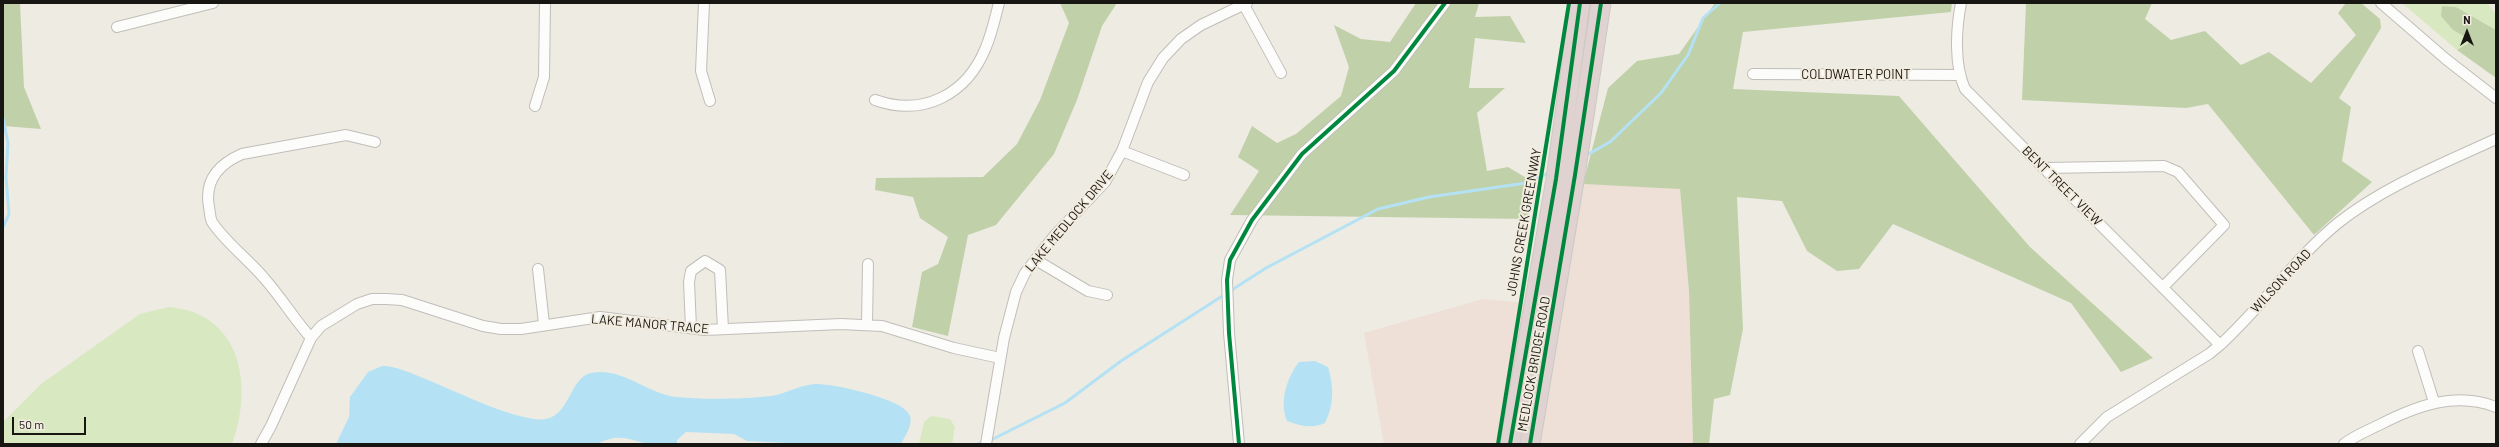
<!DOCTYPE html>
<html>
<head>
<meta charset="utf-8">
<style>
	body { margin:0 }
	#map { position:relative; width:2499px; height:447px; overflow:hidden; background:#eeebe3; font-family:Barlow,sans-serif }
	canvas { display:block }
	.frame { position:absolute; inset:0; border:4px solid #181612; pointer-events:none }
	.north { position:absolute; left:2447px; top:12px; width:40px; height:40px; -webkit-text-stroke:3px #f2ecdf; paint-order:stroke; rotate:0deg; font-size:11px; font-weight:700; line-height:16px; text-align:center; color:#181612 }
	.north::after { content:''; display:block; margin:auto; width:14px; height:18px; background:#181612; clip-path:polygon(50% 0,100% 100%,50% 72%,0 100%) }
	.scale { position:absolute; left:12px; top:417px; width:74px; height:18px; box-sizing:border-box; border:2px solid #181612; border-top:0; padding-left:5px; font-size:12px; line-height:14px; white-space:nowrap; color:#181612; -webkit-text-stroke:3px #f2ecdf; paint-order:stroke }
</style>
</head>
<body>
<div id="map">
<canvas width="2499" height="447"></canvas>
<div class="frame"></div>
<div class="north">N</div>
<div class="scale">50 m</div>
</div>
<script>
const g = document.querySelector('canvas').getContext('2d');
g.lineJoin = 'round';
function paint(path, color) { g.fillStyle = color; g.fill(path, 'evenodd'); }
function strokePath(path, color, width, dash) { g.strokeStyle = color; g.lineWidth = width; g.lineCap = dash ? 'butt' : 'round'; g.setLineDash(dash || []); g.stroke(path); }
function label(font, color, halo, rows, align = 'center') {
  g.font = font + ' Barlow,sans-serif'; g.lineWidth = 4; g.setLineDash([]); g.textBaseline = 'middle'; g.strokeStyle = halo; g.fillStyle = color; for (const [text, x, y, turn = 0] of rows) {
    g.save(); g.translate(x, y); g.rotate((+turn || 0) * Math.PI / 180); g.textAlign = isNaN(turn) ? turn : align; if (halo) g.strokeText(text, 0, 0); g.fillText(text, 0, 0); g.restore();
  }
}
const commercial = new Path2D(`
	M1583 184 1680 188 1689 291 1693 444H1384L1364 333 1483 299 1540 304Z`);
const green = new Path2D(`
	M2402 3H2487L2496 14V30L2456 7 2442 6V16L2453 30 2472 41 2457 50Z
	M169 307C241 313 254 385 232 444H3V422L41 384 140 314Z
	M931 416 950 419 955 427 952 444H919L924 422Z`);
const forest = new Path2D(`
	M3 3H20L24 87 41 129 3 126Z
	M1060 3H1117L1102 26 1077 100 1054 154 996 225 968 235 948 336 912 327 922 272 938 264 948 237 920 218 913 197 875 190 876 178 983 177 1017 144 1040 100 1069 23Z
	M1416 3H1479L1475 17 1510 16 1526 43 1475 38 1469 88H1505L1477 113 1487 171 1508 167 1535 183 1528 219 1230 215 1259 171 1238 157 1252 126 1277 143 1296 134 1341 96 1349 67 1334 25 1361 39 1390 42Z
	M1715 3H1952L1951 12 1743 32 1733 89 1899 96 2030 247 2153 358 2121 372 2071 303 1893 224 1859 269 1837 271 1807 251 1782 201 1737 197 1743 329 1730 395 1714 399 1709 444H1693L1689 291 1680 189 1583 184 1608 88 1637 61 1679 54Z
	M2026 3H2152L2145 19 2171 40 2205 31 2241 65 2269 52 2311 83 2356 35 2338 13 2346 3H2361L2380 19 2381 28 2339 98 2351 107 2342 161 2372 182 2314 235 2208 104 2186 108 2022 100Z
	M2442 6 2456 7 2496 30V78L2457 50 2472 41 2453 30 2441 16Z`);
const water = new Path2D(`
	M1315 361 1328 367C1334 387 1334 405 1325 423 1311 429 1300 426 1287 421 1279 402 1287 377 1299 362Z
	M382 366C397 366 410 373 423 378 456 391 500 414 534 419 571 425 567 378 591 373 621 366 647 394 677 397 703 400 744 399 771 396 786 394 799 385 815 384 831 383 906 399 910 416 913 425 905 436 901 444H808L747 441 734 434 686 432 677 440V444C668 444 657 446 648 444 627 439 619 433 597 444H336L349 417 350 397 368 372Z`);
const stream = new Path2D(`
	M3 118 8 143 6 177 9 214 3 227
	M1585 156 1610 142 1661 93 1688 55 1703 18 1720 3
	M978 444 991 440 1065 403 1121 361 1266 268 1378 209 1429 197 1526 183 1549 173`);
const street = new Path2D(`
	M704 3 701 71 710 101
	M1961 3C1956 29 1954 65 1965 89L2220 345
	M2381 3 2447 60 2496 98
	M1244 5 1281 73
	M117 27 213 3
	M1753 74 1959 75
	M875 100C923 117 967 95 986 47 992 33 995 18 999 3
	M535 106 544 77 545 3
	M1122 151 1184 175
	M2044 168 2164 166 2178 172 2224 225 2163 287
	M1036 260 1088 291 1107 295
	M538 269 544 324
	M867 325 868 264
	M691 328 689 282 691 271 705 261 720 270 723 329
	M311 338C294 319 281 297 264 278 248 259 226 243 212 222 210 218 210 212 209 207 204 180 219 164 242 154L346 135 375 142
	M2418 351 2434 402
	M261 444 271 426 311 338 321 326 357 304 372 299H386L402 300 483 326 501 329H521L600 317 705 330 841 324 882 326 954 348 1000 358
	M986 444 1004 338 1016 292 1025 273 1055 235 1105 182 1122 151 1148 82 1163 58 1181 39 1201 25 1247 3
	M1239 444 1229 333 1227 280 1230 260 1252 220 1302 154 1394 71 1445 3
	M2080 444 2107 417 2209 354 2220 345C2262 307 2294 259 2338 223 2385 186 2442 164 2496 139
	M2344 444C2354 436 2367 431 2379 425 2416 406 2455 391 2496 407`);
const highway = new Path2D(`
	M1510 444 1556 179 1580 3
	M1530 444 1575 175 1601 3`);
const cycleway = new Path2D(`
	M1239 444 1229 333 1227 280 1230 260 1252 220 1302 154 1394 71 1445 3
	M1498 444 1569 3
	M1510 444 1556 179 1580 3
	M1530 444 1575 175 1601 3`);
const streetNames = [
	["COLDWATER POINT",1856,75],
	["BENT TREET VIEW",2062,186,45],
	["LAKE MEDLOCK DRIVE",1069,221,-50],
	["JOHNS CREEK GREENWAY",1524,222,-80],
	["WILSON ROAD",2281,281,-47],
	["LAKE MANOR TRACE",650,324,5],
	["MEDLOCK BRIDGE ROAD",1534,364,-80]
];
paint(commercial, '#eedfd7');
paint(green, '#d8e8c1');
paint(forest, '#c0d1a9');
paint(water, '#b4e2f4');
strokePath(stream, '#b4e2f4', 3);
strokePath(street, '#c0beb8', 12);
strokePath(highway, '#cac9c5', 21);
strokePath(street, '#fcfcfb', 10);
strokePath(highway, '#e0d2d1', 19);
strokePath(cycleway, '#00873e', 4);
label('13px', '#181612', '#f2ecdf', streetNames);
</script>
</body>
</html>
